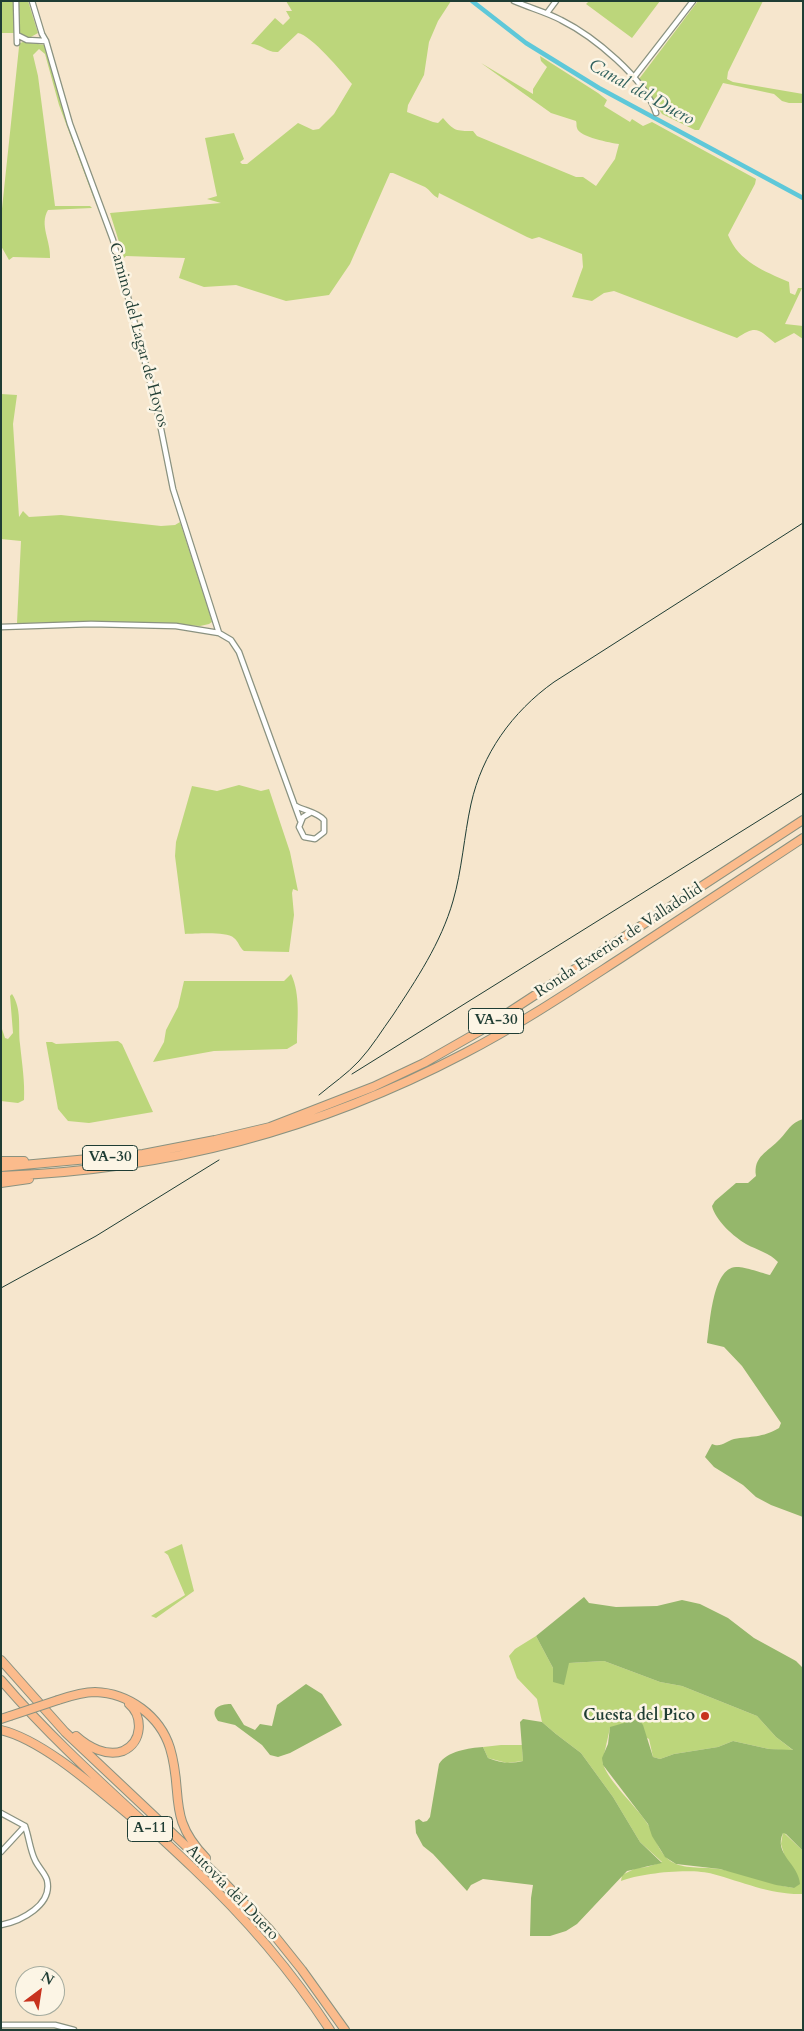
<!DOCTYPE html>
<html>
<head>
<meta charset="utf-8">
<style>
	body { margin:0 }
	#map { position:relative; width:804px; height:2031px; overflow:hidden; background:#f6e6cd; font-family:Cardo,serif }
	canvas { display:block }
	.frame { position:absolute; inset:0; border:2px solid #1f3d34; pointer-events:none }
	.north { position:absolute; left:15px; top:1966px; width:50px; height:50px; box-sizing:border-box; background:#fcf5e5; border:1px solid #a4ab9e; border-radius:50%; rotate:31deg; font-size:14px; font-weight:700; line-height:20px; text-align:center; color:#1f3d34 }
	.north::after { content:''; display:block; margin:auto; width:18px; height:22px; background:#c8321e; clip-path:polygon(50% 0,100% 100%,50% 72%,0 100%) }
</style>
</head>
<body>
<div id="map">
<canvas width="804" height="2031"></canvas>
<div class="frame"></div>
<div class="north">N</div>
</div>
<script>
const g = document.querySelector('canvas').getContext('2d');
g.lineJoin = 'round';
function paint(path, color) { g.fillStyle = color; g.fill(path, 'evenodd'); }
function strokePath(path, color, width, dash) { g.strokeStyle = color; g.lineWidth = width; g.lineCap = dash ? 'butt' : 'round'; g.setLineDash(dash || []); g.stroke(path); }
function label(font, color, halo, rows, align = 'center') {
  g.font = font + ' Cardo,serif'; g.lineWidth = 5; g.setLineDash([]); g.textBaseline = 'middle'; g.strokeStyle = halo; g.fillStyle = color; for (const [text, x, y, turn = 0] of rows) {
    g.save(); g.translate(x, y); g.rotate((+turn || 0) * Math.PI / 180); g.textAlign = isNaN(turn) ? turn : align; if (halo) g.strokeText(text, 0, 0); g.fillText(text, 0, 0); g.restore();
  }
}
const green = new Path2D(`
	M1 1H14L15 33H1Z
	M18 1H28L38 33 29 38H25L19 32Z
	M286 1H451L438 21 429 42 424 75 408 105 407 112 433 122 438 123 443 118C454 131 456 131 473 131L477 136 576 177H583L596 186 615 159 619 144C611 143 579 137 577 128 576 126 577 123 576 121L551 113 481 63 533 94V89L547 67 541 61 540 56 598 93 607 100 604 106 630 122 632 119 643 126 652 122 756 179 755 184 728 235C739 262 764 271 789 282L790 293 795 295 798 288H802L785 324 803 326V339L794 333 775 343C759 330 757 324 737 338L614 291 604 293 592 301 572 297 583 267 582 254 539 237 532 239 527 237 439 193 438 198C432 195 430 190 425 187L393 173H390L350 264 329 295 286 301 236 285 204 287 179 278 185 258 126 256 124 258 110 213 221 203 207 199 217 196 205 138 234 133 244 159 240 162 242 164H247L298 123 313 130 319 129 334 114 352 84C342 72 311 35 298 33L278 52C267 53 262 44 251 44L275 18 283 25 290 18 286 11H292Z
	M589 1H660L632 38 586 4Z
	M698 1H763L728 72 727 79 733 82 803 94V103H789L782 101 774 94 723 83 699 130H695L662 114 639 79Z
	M23 42 45 45 59 94 97 207 59 105 45 54 39 49 33 55 38 76 55 206H90L92 208 48 210C39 225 51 241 50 258L13 257 9 260 1 246V218L19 47 20 43Z
	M1 394 17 395 13 424 19 517 23 511 29 517 61 515 161 526 175 525 180 522 209 611 212 622 209 624 200 626 141 622 17 623 21 541 1 539Z
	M239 785 261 791 269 789 290 852 298 891 293 889 292 893 294 915 289 952 244 951C239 947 239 942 234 938 226 931 196 934 185 934L175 856 176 842 192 786 217 791Z
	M291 974C301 995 297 1021 297 1043L287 1049 214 1051 153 1062 164 1042 166 1030 178 1007 184 981H284Z
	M12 994C22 1009 18 1027 20 1044 22 1064 25 1081 24 1100L18 1103 1 1101V1026L5 1038 8 1039 13 1033 10 996Z
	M118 1041 122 1044 153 1112 89 1123 68 1121 58 1109 46 1042H52L56 1044Z
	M182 1544 194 1591 156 1618 151 1616 185 1595 168 1555 164 1552Z
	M536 1636 553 1668 569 1663 604 1661 660 1682 682 1686 757 1716 776 1737 794 1751 769 1749 733 1741 718 1747 674 1754 660 1759 653 1757 649 1739 623 1725 610 1728C609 1733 602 1762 603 1764 609 1782 636 1806 647 1823 656 1837 658 1855 674 1863 685 1869 707 1867 719 1869 745 1873 768 1884 794 1888L781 1844 783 1832 803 1851V1894C771 1895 743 1882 713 1874 691 1868 642 1873 621 1881L622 1875 636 1868 647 1867 662 1862 640 1842 613 1797 581 1753 556 1734 542 1722 537 1699 517 1678 509 1656 515 1649Z
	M501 1745H522L523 1761 507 1763 488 1758 483 1747Z`);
const forest = new Path2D(`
	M803 1119V1517L771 1505 756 1497 743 1485 714 1467 705 1457 712 1444C721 1448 726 1441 734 1439 751 1436 762 1438 779 1428L781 1423 742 1366 724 1347 707 1343C710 1325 712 1268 736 1267 742 1266 763 1273 770 1275L778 1262C770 1253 757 1250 746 1244 734 1237 715 1220 712 1206L715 1201 736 1183H748L756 1176C753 1156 768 1152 780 1139 788 1131 790 1123 803 1119Z
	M584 1597 589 1603 616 1607 657 1606 682 1600 700 1604 728 1618 754 1638 796 1661 803 1668V1851L786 1834 783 1833C773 1854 799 1864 800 1884L794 1888 776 1885 720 1869 676 1864 665 1857 652 1836 648 1824 603 1765 602 1758 608 1744 610 1727 638 1719 643 1725 653 1757 660 1759 674 1754 718 1747 733 1741 769 1749 793 1750 776 1737 757 1716 682 1686 660 1682 604 1661 569 1663 564 1685 553 1682V1668L536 1636Z
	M306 1684 322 1694 342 1725 290 1753 278 1757 270 1755 262 1745 235 1725 218 1721C209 1709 219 1704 231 1704L244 1725 255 1730 260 1724 272 1726 277 1705Z
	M523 1719 542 1722 556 1734 581 1753 613 1797 640 1842 662 1863 627 1871 577 1924 566 1931 550 1936H530L531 1898 533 1885 483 1879 471 1885 467 1891 433 1854 423 1846 416 1833 415 1821 419 1819 423 1822 427 1821 430 1817 439 1764C447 1751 469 1748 483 1747L488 1758C500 1763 511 1764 523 1761L520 1722Z`);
const canal = new Path2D(`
	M472 1 526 43 599 88 803 198`);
const minor = new Path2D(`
	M16 1 17 43
	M32 1 42 34 46 41 70 124 113 240 156 404 173 489 219 633
	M514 1C530 8 546 12 561 20 593 36 645 78 656 113
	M547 13 556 1
	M17 35 27 40 46 41
	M634 77 693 1
	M1 627 91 624 176 626 219 633 231 640 239 652 300 820
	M296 806C305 811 317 812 324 820V832L315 839 304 837 299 827 303 817 310 813
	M1 1813 25 1826
	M1 1852 25 1826
	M1 1925C21 1921 53 1905 47 1880 45 1873 38 1867 35 1860 30 1850 29 1837 25 1826
	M1 2025H55L74 2030`);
const motorway = new Path2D(`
	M1 1161H24
	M1 1167 143 1154 215 1140 270 1127 373 1087 424 1063 480 1031 803 820
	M1 1176C167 1170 318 1130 465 1053 519 1025 570 991 621 958 681 918 742 878 803 838
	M1 1183 29 1179
	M1 1660 65 1732 223 1881 270 1930 302 1970 345 2030
	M1 1680C60 1749 128 1806 193 1868 244 1916 292 1972 330 2030
	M58 1700C70 1696 83 1692 95 1692 129 1693 160 1716 170 1748 184 1794 166 1817 206 1858
	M1 1719 10 1716
	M1 1730C43 1740 96 1788 130 1816
	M76 1736C88 1747 107 1757 123 1751 143 1742 143 1716 129 1704`);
const rail = new Path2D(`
	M352 1074 803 793
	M319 1095C332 1084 347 1074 359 1061 372 1047 382 1030 393 1015 416 980 441 943 453 901 462 870 464 836 471 804 482 754 512 712 554 682L803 523
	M1 1288 96 1236 219 1160`);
const motorwayBridge = new Path2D(`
	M10 1716 58 1700`);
const markers = [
	[705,1716,5,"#c8321e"]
];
const shields = [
	[496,1021,55],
	[110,1158,55],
	[150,1829,45]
];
const shieldNames = [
	["VA-30",496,1021],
	["VA-30",110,1158],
	["A-11",150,1829]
];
const streetNames = [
	["Camino del Lagar de Hoyos",138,335,75],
	["Ronda Exterior de Valladolid",619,941,-33],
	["Autovía del Duero",232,1893,46]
];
const poiNames = [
	["Cuesta del Pico",695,1716]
];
const waterNames = [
	["Canal del Duero",641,93,29]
];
paint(green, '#bcd67b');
paint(forest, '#95b76b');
strokePath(canal, '#5ec8d9', 4.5);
strokePath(minor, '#8a9280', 7);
strokePath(motorway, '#8a9280', 10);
strokePath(minor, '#fff', 4.5);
strokePath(motorway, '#fbbb8c', 8);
strokePath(rail, '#1f3d34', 1);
strokePath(motorwayBridge, '#8a9280', 10, []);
strokePath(motorwayBridge, '#fbbb8c', 8);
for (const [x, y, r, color] of markers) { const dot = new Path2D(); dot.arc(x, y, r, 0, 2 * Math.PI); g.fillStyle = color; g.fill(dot); strokePath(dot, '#fcf5e5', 2); }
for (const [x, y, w] of shields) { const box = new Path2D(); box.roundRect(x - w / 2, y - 12.5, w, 25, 4); g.fillStyle = '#fcf5e5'; g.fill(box); strokePath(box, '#1f3d34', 1); }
label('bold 15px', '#1f3d34', null, shieldNames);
label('16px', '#1f3d34', '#fcf5e5', streetNames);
label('bold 16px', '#1f3d34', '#fcf5e5', poiNames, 'right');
label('italic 18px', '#2f605d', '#fcf5e5', waterNames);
</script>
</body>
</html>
